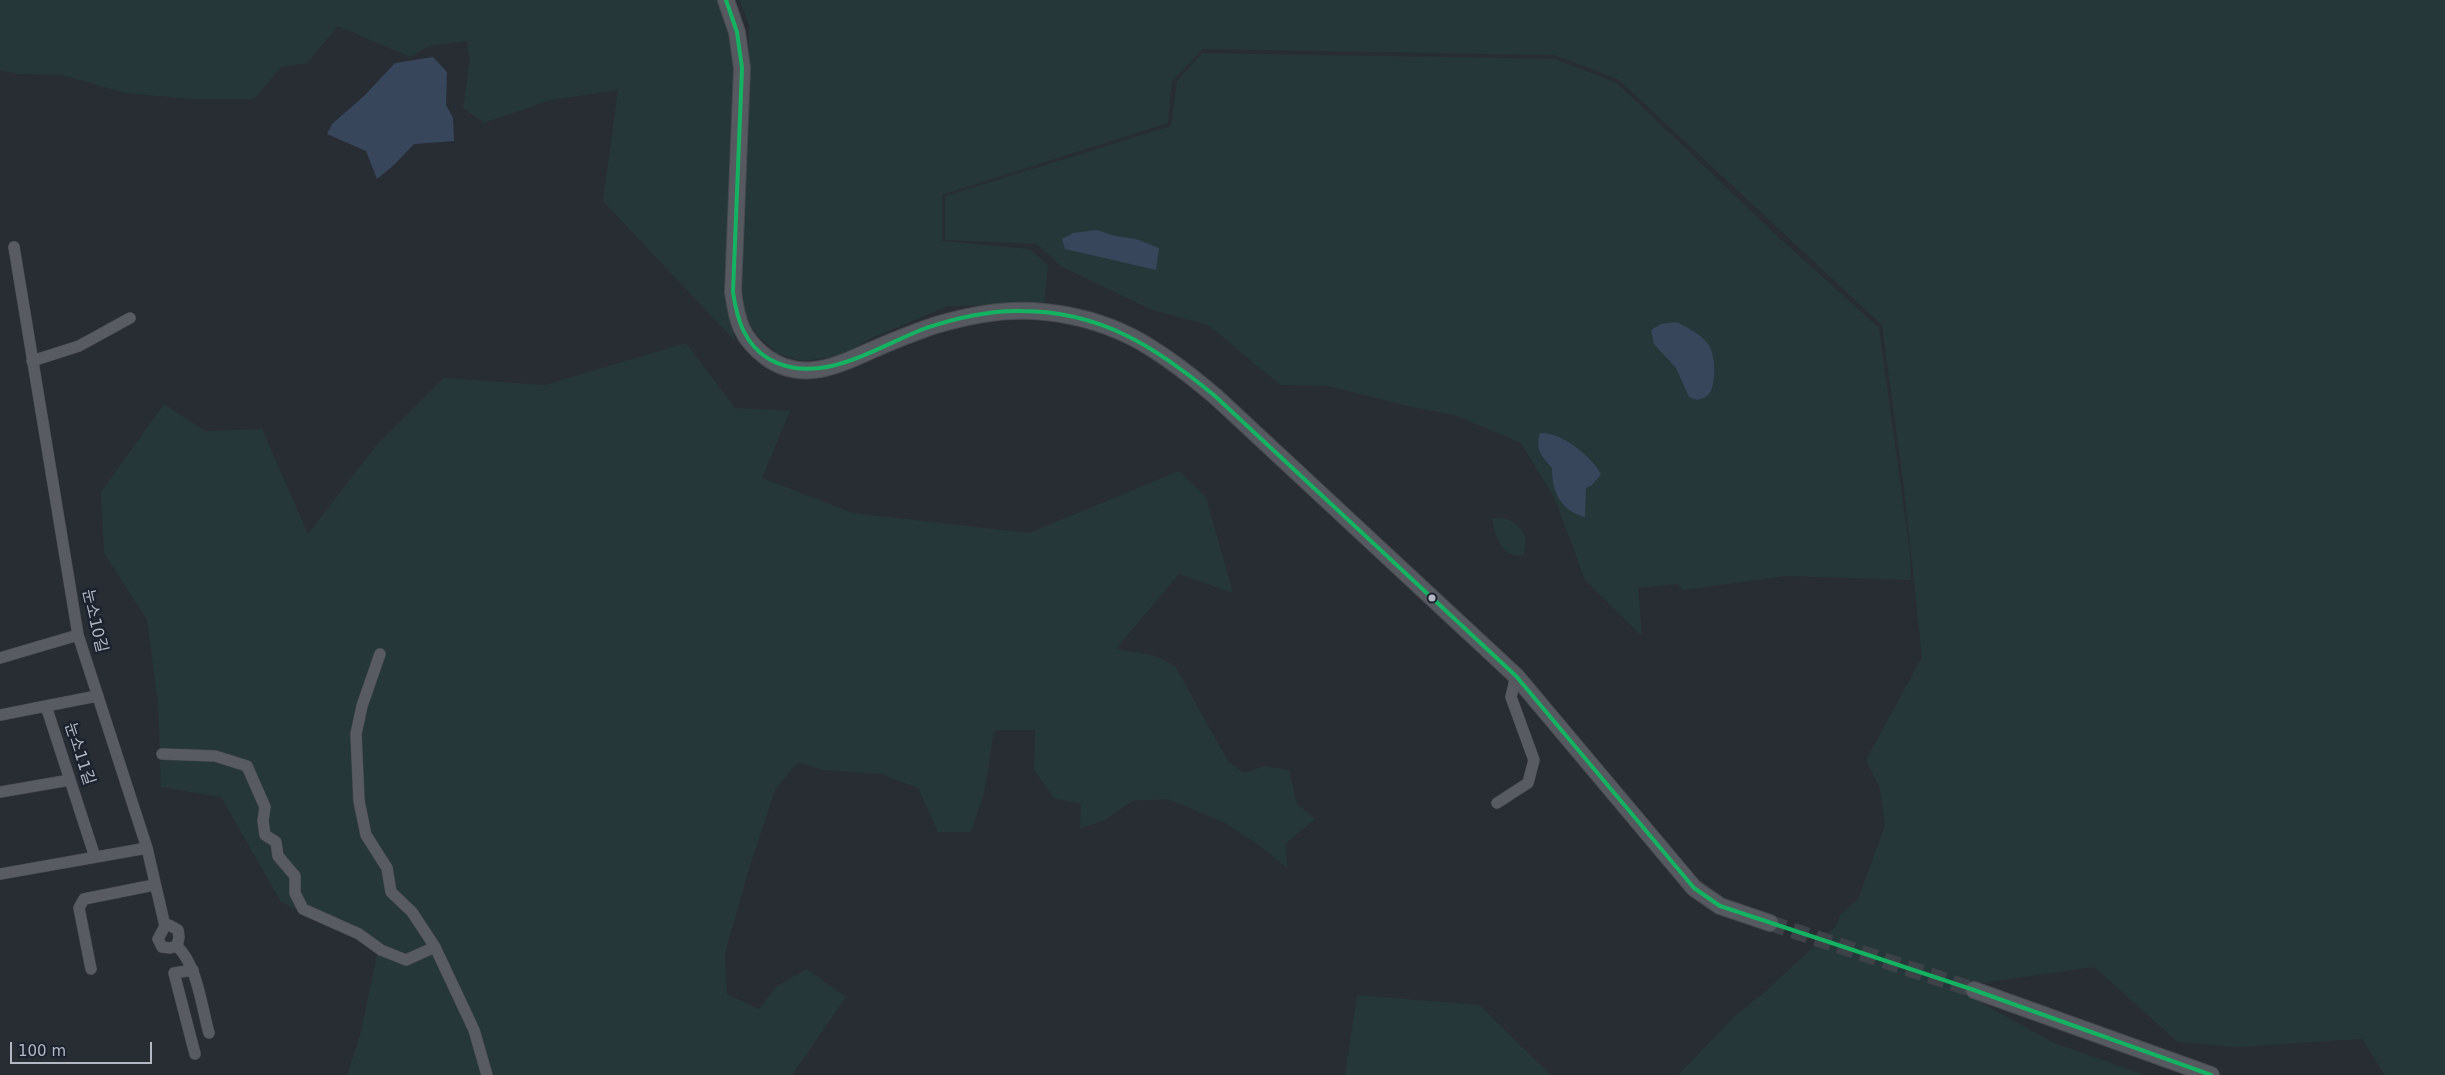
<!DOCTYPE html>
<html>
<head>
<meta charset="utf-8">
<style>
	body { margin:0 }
	#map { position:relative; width:2445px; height:1075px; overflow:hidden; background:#282d33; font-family:"DejaVu Sans",sans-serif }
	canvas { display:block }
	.scale { position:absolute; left:10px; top:1042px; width:142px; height:22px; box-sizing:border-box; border:2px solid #b2b9c5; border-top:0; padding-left:6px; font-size:15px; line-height:18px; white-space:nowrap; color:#b2b9c5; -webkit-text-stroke:4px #1c232e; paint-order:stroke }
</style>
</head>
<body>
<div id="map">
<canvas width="2445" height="1075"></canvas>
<div class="scale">100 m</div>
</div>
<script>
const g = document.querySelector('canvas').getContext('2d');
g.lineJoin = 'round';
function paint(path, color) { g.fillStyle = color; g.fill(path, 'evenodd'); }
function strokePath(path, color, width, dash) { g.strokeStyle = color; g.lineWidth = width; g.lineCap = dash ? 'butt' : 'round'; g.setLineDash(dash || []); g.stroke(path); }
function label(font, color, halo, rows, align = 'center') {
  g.font = font + ' "DejaVu Sans","Noto Sans KR",sans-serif'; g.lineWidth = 5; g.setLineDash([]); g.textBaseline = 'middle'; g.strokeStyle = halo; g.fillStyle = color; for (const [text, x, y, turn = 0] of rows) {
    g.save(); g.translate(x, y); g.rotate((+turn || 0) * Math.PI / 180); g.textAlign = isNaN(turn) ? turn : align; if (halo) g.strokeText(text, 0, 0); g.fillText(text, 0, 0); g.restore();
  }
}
const green = new Path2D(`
	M0 0H719L734 49 735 91 725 288 735 341 603 201 618 90 550 100 484 123 463 108 470 60 467 41 429 46 410 57 338 26 307 63 281 67 254 99H190L125 93 62 75 18 74 0 70Z
	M739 0H2445V1075H2385L2362 1039 2237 1047 2178 1042 2094 967 1980 983 1964 993 2054 1043 2145 1075H1678L1734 1017 1767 990 1837 925 1840 915 1858 899 1885 826 1880 789 1866 760 1922 657 1905 497 1882 325 1618 79 1554 55 1203 49 1172 81 1168 123 942 195V241L1029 249 1048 265 1044 304 949 306 876 336 839 356 803 361 778 354 758 336 747 320 741 291 749 24Z
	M1202 53 1555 59 1617 83 1776 235 1879 328 1910 554 1911 580 1786 576 1683 590 1677 584 1638 588 1642 636 1585 580 1555 499 1521 443 1455 415 1411 407 1328 386 1280 385 1208 325 1152 310 1062 267 1037 244 945 240V196L1171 126 1177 81Z
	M686 343 735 408 790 411 762 478 853 513 1029 533 1179 471 1206 497 1233 593 1179 574 1116 649 1153 655 1175 666 1228 761 1244 773 1264 766 1289 770 1297 804 1315 819 1286 843 1287 868 1260 846 1223 822 1168 799 1132 801 1107 819 1080 829 1081 804 1054 798 1034 770 1035 730H994L984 794 971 832H938L918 788 881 774 822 770 798 762 775 790 749 869 725 953 727 994 759 1009 777 986 807 969 846 997 792 1075H347L361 1032 378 950 281 902 221 797 161 787 158 702 147 620 104 553 101 492 164 404 205 431 262 429 308 534 375 447 444 378 545 385Z
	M1492 518C1510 517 1517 522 1526 537L1524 555C1503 561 1494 534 1492 518Z
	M1357 995 1479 1005 1551 1075H1345Z`);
const water = new Path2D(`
	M433 57 447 72 446 105 453 118 454 141 414 144 394 165 377 179 366 151 327 134 332 124 364 96 395 63Z
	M1097 230 1115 236 1136 239 1159 248 1156 270 1065 249 1062 239 1073 233Z
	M1676 322C1687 327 1701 334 1708 344 1716 354 1717 386 1708 395 1705 398 1700 399 1697 400L1689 397 1676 368 1654 344 1651 330 1661 324Z
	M1540 433C1562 432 1591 456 1601 474L1592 485 1586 488 1585 517C1561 511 1552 492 1552 468 1541 455 1535 450 1540 433Z`);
const secondaryTunnel = new Path2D(`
	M1770 923 1974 990`);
const street = new Path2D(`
	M14 247 78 635 147 848 165 926 158 939 162 947 170 948 177 946 179 937 178 930 169 925 165 926
	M32 361 79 346 130 318
	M380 654 362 706 356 734 359 801 366 835 387 868 391 892 412 912 435 947
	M0 658 78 635
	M46 706 97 696
	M0 715 46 706 95 857
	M162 754 215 756 247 766 265 807 263 821 265 835 276 842 278 856 295 876V893L303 909 359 934 381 950 406 960 435 947 474 1030 487 1075
	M0 792 70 780
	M1497 803 1528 783 1534 760 1511 697 1516 676
	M0 874 147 848
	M177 946C198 967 201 1005 209 1033
	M91 969 79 908 84 899 154 885
	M193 970 174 973 195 1054`);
const secondary = new Path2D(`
	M726 0 737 32 742 68 733 292C737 321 741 338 766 357 801 383 837 366 872 350 893 341 915 332 936 325 966 316 1001 309 1033 311 1112 316 1157 347 1215 396L1516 676 1694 888 1720 906 1770 923
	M1974 990 2211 1075`);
const bus1 = new Path2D(`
	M726 0 737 32 742 68 733 292C737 319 744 344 769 359 819 388 878 346 926 328 956 318 990 310 1022 311 1101 311 1157 348 1215 396L1516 676 1694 888 1720 906 1974 990 2211 1075`);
const markers = [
	[1432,598,4.5,"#b2b9c5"]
];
const streetNames = [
	["눈소10길",94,621,77],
	["눈소11길",79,754,72]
];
paint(green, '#263739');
paint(water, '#38465c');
strokePath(secondaryTunnel, '#3d4249', 16, [16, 8]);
strokePath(street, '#46494e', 12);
strokePath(secondary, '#46494e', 18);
strokePath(street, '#585b62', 11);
strokePath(secondary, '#565a60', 16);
strokePath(bus1, '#13b361', 4);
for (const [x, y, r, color] of markers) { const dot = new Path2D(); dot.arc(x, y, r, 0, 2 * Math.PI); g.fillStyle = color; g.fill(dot); strokePath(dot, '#1c232e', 2); }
label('16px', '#b2b9c5', '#1c232e', streetNames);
</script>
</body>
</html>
